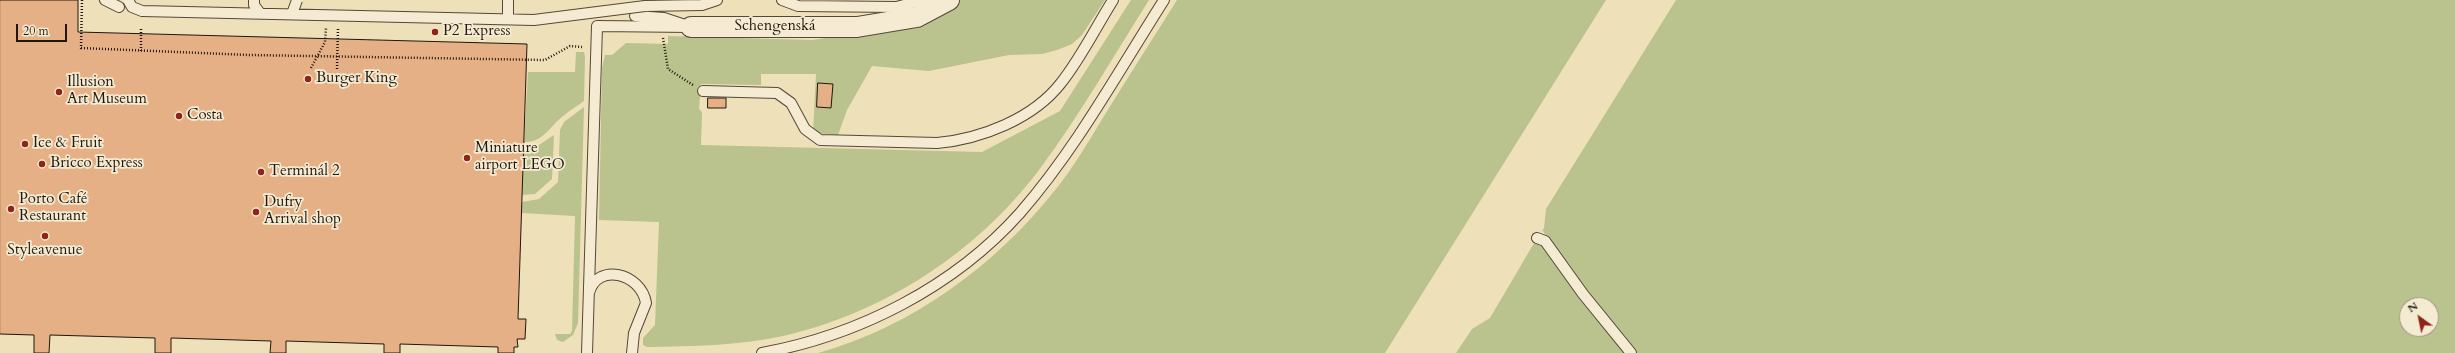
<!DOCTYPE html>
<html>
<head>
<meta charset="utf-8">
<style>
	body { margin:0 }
	#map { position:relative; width:2455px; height:353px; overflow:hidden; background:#eee0b9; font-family:Cardo,serif }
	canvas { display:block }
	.north { position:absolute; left:2399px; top:297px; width:40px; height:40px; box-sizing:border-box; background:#f4ebd2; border:1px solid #9f9683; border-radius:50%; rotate:327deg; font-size:11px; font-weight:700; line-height:16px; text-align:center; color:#20160d }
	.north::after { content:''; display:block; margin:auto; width:14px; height:18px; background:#8f2418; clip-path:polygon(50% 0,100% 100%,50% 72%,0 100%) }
	.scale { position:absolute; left:16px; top:24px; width:51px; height:18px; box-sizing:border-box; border:2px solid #20160d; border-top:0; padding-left:5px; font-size:12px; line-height:14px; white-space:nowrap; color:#20160d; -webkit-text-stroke:3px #f4ebd2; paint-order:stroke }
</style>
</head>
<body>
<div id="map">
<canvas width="2455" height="353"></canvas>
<div class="north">N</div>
<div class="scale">20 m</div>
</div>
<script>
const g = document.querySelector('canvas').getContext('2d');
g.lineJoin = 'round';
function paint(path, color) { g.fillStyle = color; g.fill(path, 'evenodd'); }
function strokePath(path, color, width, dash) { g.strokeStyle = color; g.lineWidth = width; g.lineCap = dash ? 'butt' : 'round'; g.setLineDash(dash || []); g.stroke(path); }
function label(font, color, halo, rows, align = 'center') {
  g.font = font + ' Cardo,serif'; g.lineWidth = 3.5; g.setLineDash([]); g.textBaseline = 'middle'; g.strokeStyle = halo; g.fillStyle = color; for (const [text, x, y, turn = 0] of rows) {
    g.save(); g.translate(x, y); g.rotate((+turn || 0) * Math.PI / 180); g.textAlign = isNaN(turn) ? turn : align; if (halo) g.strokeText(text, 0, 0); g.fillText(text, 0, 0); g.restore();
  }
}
const green = new Path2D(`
	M958 0H1105L1082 35 1072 44 1057 50 1042 54 1009 55 929 71 872 66 847 110 838 135 813 133 816 74H761V85L701 84 699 109 702 112 701 145 982 152 1060 111 1131 0H1149C1113 57 1079 116 1039 170 976 253 884 313 783 336 738 346 692 346 647 347L643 345V338L655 325 659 222 599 220 602 68 605 55H612L626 43 668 44V36L812 40 873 31Z
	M1177 0H1606L1385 353H818C912 327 996 265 1056 189 1073 168 1087 144 1101 121 1126 80 1152 40 1177 0Z
	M1676 0H2455V353H1636L1546 238 1543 230 1535 241 1540 243 1579 296 1625 353H1456L1472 329 1490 318 1537 238 1544 228 1546 209ZM2407 305H2431V329H2407Z
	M576 52H584L585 57 584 101C577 106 569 111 563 116 550 126 543 143 524 142L528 72H575Z
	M584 107 578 323 573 335 563 342 557 340 555 334H570L572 331 575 216 521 213 522 202 539 199 558 182 560 130 564 122Z
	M554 135 552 179 535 194 522 195 523 150 536 147Z`);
const building = new Path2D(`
	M0 0H78V32L527 44 518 319H526L525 339H517L518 347H514V353H498V347L400 344V353H384V344L286 341V353H270L271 341 171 338V353H155V338L50 335 49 353H34V335L0 334Z
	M818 83 833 84 831 108 817 107Z
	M708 98H726V108H708Z`);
const path = new Path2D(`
	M82 0 81 48 249 55 545 60 570 46 582 47
	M663 38 668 69 693 85
	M141 51V28
	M337 69 338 28`);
const service = new Path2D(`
	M105 0 119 7
	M782 0 798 6 896 7 925 0
	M645 6 702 5 717 0
	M635 16 664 18 688 26
	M703 91 777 93 791 103 805 129 820 140 937 143C981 139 1033 119 1061 83 1081 58 1096 27 1113 0
	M1537 238 1545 241 1583 294 1631 353
	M589 293C597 262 641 273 646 303L634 333 632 353
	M587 353 597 26 691 27
	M762 353C859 335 954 287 1020 213 1076 149 1118 72 1164 0`);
const minor = new Path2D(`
	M691 27H857L917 17 949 0`);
const pathBridge = new Path2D(`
	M311 68 325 42 326 28`);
const serviceBridge = new Path2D(`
	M128 0 132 7 142 11 534 20 645 6
	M254 0V5L260 13
	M292 14 297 0
	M508 19V0`);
const markers = [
	[435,32,4,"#8f2418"],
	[308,79,4,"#8f2418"],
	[59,92,4,"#8f2418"],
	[179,116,4,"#8f2418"],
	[25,144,4,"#8f2418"],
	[467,158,4,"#8f2418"],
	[42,164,4,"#8f2418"],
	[261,172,4,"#8f2418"],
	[11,209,4,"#8f2418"],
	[256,212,4,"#8f2418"],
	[45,236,4,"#8f2418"]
];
const streetNames = [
	["Schengenská",775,27]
];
const poiNames = [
	["P2 Express",443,32],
	["Burger King",316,79],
	["Illusion",67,83],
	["Art Museum",67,100],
	["Costa",187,116],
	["Ice & Fruit",33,144],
	["Miniature",475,149],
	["airport LEGO",475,166],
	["Bricco Express",50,164],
	["Terminál 2",269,172],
	["Porto Café",19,200],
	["Restaurant",19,217],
	["Dufry",264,203],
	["Arrival shop",264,220],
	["Styleavenue",45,251,"center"]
];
paint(green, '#bac28e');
paint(building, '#e5b086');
strokePath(building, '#20160d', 1);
strokePath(service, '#544838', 12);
strokePath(minor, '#544838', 22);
strokePath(path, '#20160d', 2.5, [1, 2]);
strokePath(service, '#f4ebd2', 10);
strokePath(minor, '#f4ebd2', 20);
strokePath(serviceBridge, '#544838', 12, []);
strokePath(pathBridge, '#20160d', 2.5, [1, 2]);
strokePath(serviceBridge, '#f4ebd2', 10);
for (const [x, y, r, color] of markers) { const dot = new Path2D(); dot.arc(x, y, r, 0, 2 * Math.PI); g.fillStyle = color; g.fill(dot); strokePath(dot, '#f4ebd2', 1.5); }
label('15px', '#20160d', '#f4ebd2', streetNames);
label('15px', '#20160d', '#f4ebd2', poiNames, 'left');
</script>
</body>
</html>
